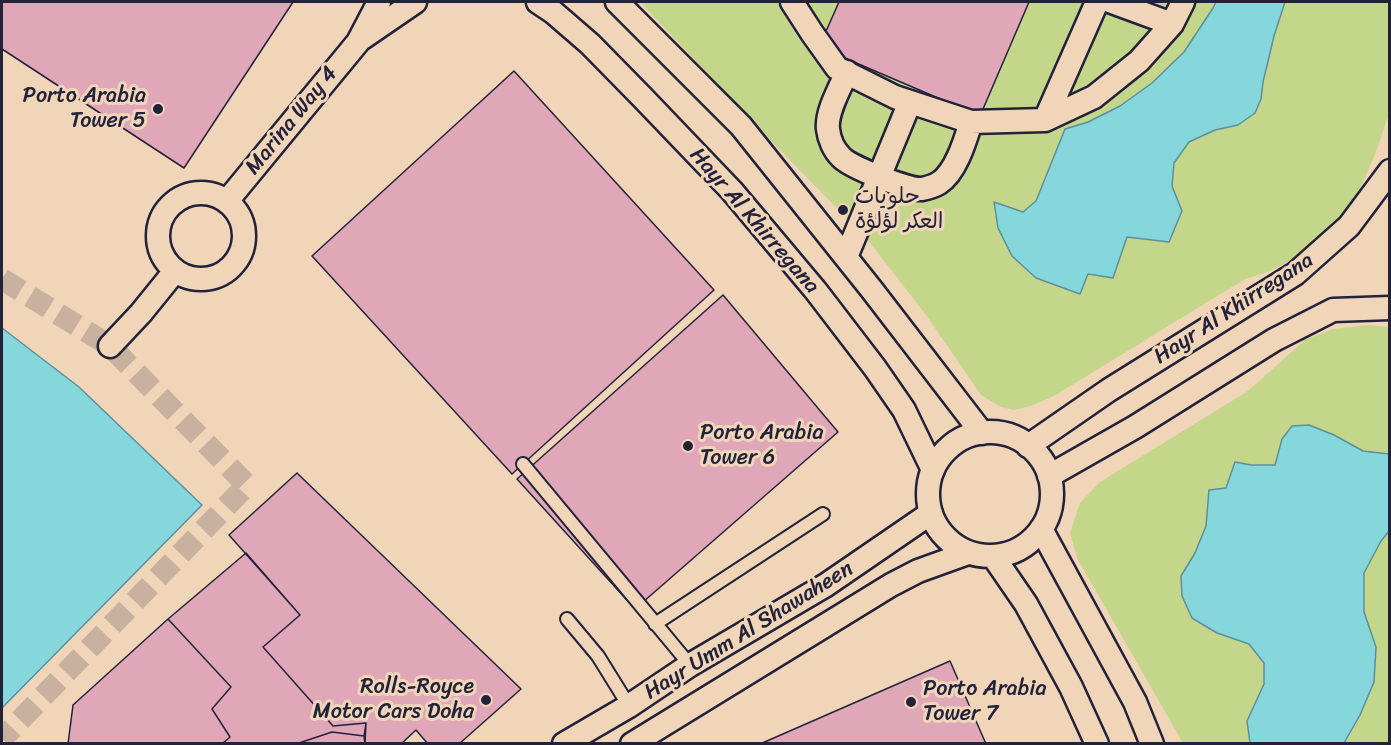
<!DOCTYPE html>
<html>
<head>
<meta charset="utf-8">
<style>
	body { margin:0 }
	#map { position:relative; width:1391px; height:745px; overflow:hidden; background:#f1d5b8; font-family:Sriracha,sans-serif }
	canvas { display:block }
	.frame { position:absolute; inset:0; border:3px solid #22223b; pointer-events:none }
</style>
</head>
<body>
<div id="map">
<canvas width="1391" height="745"></canvas>
<div class="frame"></div>
</div>
<script>
const g = document.querySelector('canvas').getContext('2d');
g.lineJoin = 'round';
function paint(path, color) { g.fillStyle = color; g.fill(path, 'evenodd'); }
function strokePath(path, color, width, dash) { g.strokeStyle = color; g.lineWidth = width; g.lineCap = dash ? 'butt' : 'round'; g.setLineDash(dash || []); g.stroke(path); }
function label(font, color, halo, rows, align = 'center') {
  g.font = font + ' Sriracha,"Playpen Sans Arabic",sans-serif'; g.lineWidth = 6; g.setLineDash([]); g.textBaseline = 'middle'; g.strokeStyle = halo; g.fillStyle = color; for (const [text, x, y, turn = 0] of rows) {
    g.save(); g.translate(x, y); g.rotate((+turn || 0) * Math.PI / 180); g.textAlign = isNaN(turn) ? turn : align; if (halo) g.strokeText(text, 0, 0); g.fillText(text, 0, 0); g.restore();
  }
}
const green = new Path2D(`
	M640 2H1389V112C1378 150 1363 190 1339 221 1330 232 1290 262 1276 268 1266 273 1255 276 1245 279L1054 396 1031 406 1014 410 1001 407 981 395 926 315 868 240 777 147Z
	M1368 325 1389 327V743H1183L1077 558 1070 533 1080 503 1100 482 1248 391 1306 339 1333 329Z`);
const water = new Path2D(`
	M1216 2H1285L1274 36 1263 82 1261 99 1255 113 1238 125 1215 130 1189 142 1174 163 1172 186 1182 211 1169 242 1127 237 1113 278 1088 274 1080 294 1036 278 1012 256 998 228 994 202 1023 212 1036 201 1065 129 1088 122 1120 106 1152 83 1184 52 1213 8Z
	M2 328 79 387 202 505 2 708Z
	M1309 425 1334 435 1363 451 1389 454V531L1381 541 1364 573V612L1376 647 1374 682 1360 715 1344 743H1250L1247 721 1264 684V663L1249 644 1217 633 1192 618 1182 596 1181 576 1195 553 1206 526 1209 490 1226 488 1235 462 1251 465H1275L1282 439 1292 426Z`);
const building = new Path2D(`
	M2 2H293L184 168 2 49Z
	M839 2H1029L980 116 819 47Z
	M514 71 714 290 512 474 312 256Z
	M723 295 838 432 635 609 517 479Z
	M297 473 521 689 459 744H428L416 730 401 744H365L366 723 333 726 263 647 300 615 229 535Z
	M246 553 300 615 263 647 333 726 366 723 364 736 332 732 296 744H222L230 737 212 709 231 687 168 619Z
	M168 619 231 687 212 709 230 737 222 744H68L73 705Z
	M950 661 986 744H760Z
	M332 732 364 736 365 744H296Z`);
const streetTunnel = new Path2D(`
	M2 279 110 346 247 485 2 739`);
const lane = new Path2D(`
	M523 464 690 665
	M567 619 598 656 629 706
	M655 624 823 514`);
const street = new Path2D(`
	M538 2 553 12 590 44 643 98 732 191 816 291 875 368 904 410 933 470
	M617 2 741 126 872 290 982 433
	M792 2 812 33 837 68 895 97 971 122 1045 120 1094 97 1139 61 1172 24 1183 2
	M1112 2 1172 24
	M361 39 415 2
	M847 72C840 88 826 112 828 129 829 139 834 150 841 157 850 167 908 190 922 189 927 188 934 186 939 183 956 172 965 141 971 122
	M1045 120 1097 2
	M158 236a43 43 0 1 1 86 0a43 43 0 1 1-86 0Z
	M227 201 358 42 379 2
	M846 257 910 102
	M110 346 141 313 175 271
	M928 494a62 62 0 1 1 124 0a62 62 0 1 1-124 0Z
	M1028 446 1109 390 1295 274 1349 226 1390 171
	M1049 476 1135 427 1274 340 1333 310 1390 308
	M1041 529 1135 702 1152 744
	M993 556 1026 604 1071 687 1097 744
	M564 744 629 706 690 665 826 585 931 513
	M632 744 891 585 918 571 968 553`);
const markers = [
	[158,109,6,"#22223b"],
	[843,210,6,"#22223b"],
	[688,446,6,"#22223b"],
	[486,700,6,"#22223b"],
	[911,702,6,"#22223b"]
];
const poiNames = [
	["Porto Arabia",146,96,"right"],
	["Tower 5",146,121,"right"],
	["حلويات",855,197],
	["العكر لؤلؤة",855,222],
	["Porto Arabia",700,433],
	["Tower 6",700,458],
	["Rolls-Royce",474,687,"right"],
	["Motor Cars Doha",474,712,"right"],
	["Porto Arabia",923,689],
	["Tower 7",923,714]
];
const streetNames = [
	["Marina Way 4",292,121,-51],
	["Hayr Al Khirregana",754,221,49],
	["Hayr Al Khirregana",1234,309,-33],
	["Hayr Umm Al Shawaheen",749,631,-32]
];
paint(green, '#c4d68a');
paint(water, '#85d7dc');
strokePath(water, '#5d8f9c', 1.5);
paint(building, '#e0a7b8');
strokePath(building, '#22223b', 1.5);
strokePath(streetTunnel, '#c8b19f', 22, [22, 11]);
strokePath(lane, '#22223b', 16);
strokePath(street, '#22223b', 27);
strokePath(lane, '#f1d5b8', 12);
strokePath(street, '#f1d5b8', 22);
for (const [x, y, r, color] of markers) { const dot = new Path2D(); dot.arc(x, y, r, 0, 2 * Math.PI); g.fillStyle = color; g.fill(dot); strokePath(dot, '#f1d5b8', 2); }
label('22px', '#22223b', '#f1d5b8', poiNames, 'left');
label('22px', '#22223b', '#f1d5b8', streetNames);
</script>
</body>
</html>
